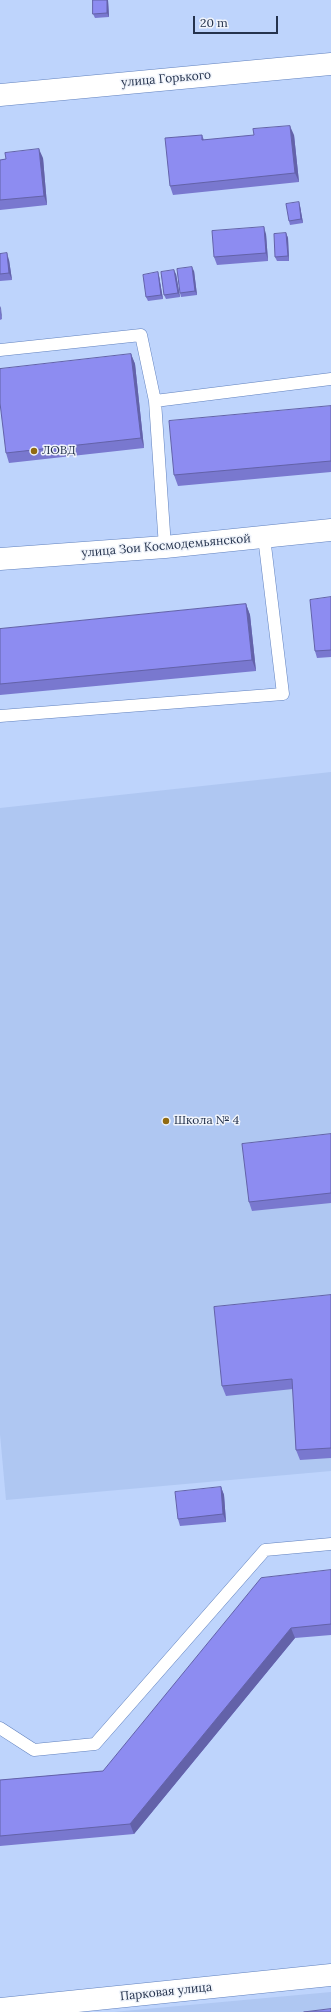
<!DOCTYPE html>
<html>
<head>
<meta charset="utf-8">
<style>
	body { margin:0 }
	#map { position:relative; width:331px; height:2012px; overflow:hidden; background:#bed4fc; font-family:Lora,serif }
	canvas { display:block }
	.scale { position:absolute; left:193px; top:16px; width:85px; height:18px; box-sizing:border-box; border:2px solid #25334d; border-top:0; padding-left:5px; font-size:12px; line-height:14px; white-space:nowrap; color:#25334d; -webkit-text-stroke:3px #f0f4fb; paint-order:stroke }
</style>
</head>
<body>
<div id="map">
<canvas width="331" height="2012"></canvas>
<div class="scale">20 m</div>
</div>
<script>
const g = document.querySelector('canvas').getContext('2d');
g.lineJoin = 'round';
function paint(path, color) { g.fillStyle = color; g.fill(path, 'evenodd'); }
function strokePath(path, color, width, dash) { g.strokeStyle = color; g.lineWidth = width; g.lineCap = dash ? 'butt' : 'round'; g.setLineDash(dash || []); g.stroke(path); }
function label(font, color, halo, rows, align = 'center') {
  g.font = font + ' Lora,serif'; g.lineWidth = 3; g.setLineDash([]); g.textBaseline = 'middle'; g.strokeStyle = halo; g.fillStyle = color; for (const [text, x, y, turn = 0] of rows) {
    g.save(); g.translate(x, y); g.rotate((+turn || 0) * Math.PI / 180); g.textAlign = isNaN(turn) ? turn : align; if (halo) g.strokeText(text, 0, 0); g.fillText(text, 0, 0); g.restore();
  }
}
const built = new Path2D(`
	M331 772V1471L6 1500 0 1434V808Z
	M331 1992V2012H114L124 2011Z`);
const lane = new Path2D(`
	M0 350 141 335 155 401 165 547
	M155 401 331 379
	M0 716 283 694 264 537
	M0 1728 34 1750 95 1744 265 1550 331 1544`);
const street = new Path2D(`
	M0 95 331 64
	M0 559 165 547 331 530
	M0 2009 331 1975`);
const wall = new Path2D(`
	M108 0 109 17 95 18 93 14Z
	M202 135 204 140 294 135 299 182 173 195 170 186Z
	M43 158 47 205 0 210V160Z
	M300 206 303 223 290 225 289 221Z
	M286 233 288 238 289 261H277L275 257Z
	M266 234 268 261 217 265 214 257Z
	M0 254 9 260 12 280 0 281Z
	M194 271 197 295 181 297 180 293Z
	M176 274 180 297 166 299 164 295Z
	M159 276 163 299 148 301 146 297Z
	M0 306 2 319 0 320Z
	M131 354 135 364 144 448 9 463 6 453Z
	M331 406V472L178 486 174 475Z
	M331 597V657L317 658 315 651Z
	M246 604 250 615 256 671 0 695V629Z
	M331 1134V1203L252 1211 249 1202Z
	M331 1295V1458L300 1460 296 1450 293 1389 226 1396 222 1386Z
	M221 1487 224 1495 226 1522 180 1526 178 1519Z
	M331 1570V1635L295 1638 134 1834 0 1846V1780L103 1771Z`);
const shadedWall = new Path2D(`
	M107 0H108L109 17 107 13Z
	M290 126 294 135 299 182 295 173Z
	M39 149 43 158 47 205 44 196Z
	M299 202 300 206 303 223 301 219Z
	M264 227 266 234 268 261 266 253Z
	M286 233 288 238 289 261 288 256Z
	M7 253 9 260 12 280 9 273Z
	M192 267 194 271 197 295 195 291Z
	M174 270 176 274 180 297 178 293Z
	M158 272 159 276 163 299 161 295Z
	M0 306 1 308 2 319 1 315Z
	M131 354 135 364 144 448 141 438Z
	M246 604 250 615 256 671 252 660Z
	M221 1487 224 1495 226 1522 223 1514Z
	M291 1628 295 1638 134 1834 130 1824Z`);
const building = new Path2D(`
	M93 0H107V13L93 14Z
	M290 126 295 173 170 186 165 138 202 135V140L254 135 253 129Z
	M39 149 44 196 0 200V160L6 159 5 153Z
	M299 202 301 219 289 221 286 204Z
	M264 227 266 253 214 257 212 231Z
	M286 233 288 256 275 257 274 234Z
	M7 253 9 273 0 274V254Z
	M192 267 195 291 180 293 177 269Z
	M174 270 178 293 164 295 161 272Z
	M158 272 161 295 146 297 143 275Z
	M131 354 141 438 6 453 0 403V369Z
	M331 406V461L174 475 169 421Z
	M331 597V650L315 651 310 600Z
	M246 604 252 660 0 684V629Z
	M331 1134V1193L249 1202 242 1144Z
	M331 1295V1448L296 1450 292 1379 222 1386 214 1307Z
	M221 1487 223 1514 178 1519 175 1492Z
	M331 1570V1624L291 1628 130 1824 0 1836V1780L103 1771 261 1578Z
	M331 2009V2012H304Z`);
const markers = [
	[34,451,4,"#916a11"],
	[166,1121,4,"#916a11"]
];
const streetNames = [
	["улица Горького",166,79,-5],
	["улица Зои Космодемьянской",166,546,-5],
	["Парковая улица",166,1992,-6]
];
const poiNames = [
	["ЛОВД",42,451],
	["Школа № 4",174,1121]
];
paint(built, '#afc7f2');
strokePath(lane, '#6081be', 13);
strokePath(street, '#6081be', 23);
strokePath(lane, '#fff', 12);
strokePath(street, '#fff', 22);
paint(wall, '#7978cf');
paint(shadedWall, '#6362a9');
paint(building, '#8d8cf1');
strokePath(building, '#6362a9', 1);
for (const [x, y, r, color] of markers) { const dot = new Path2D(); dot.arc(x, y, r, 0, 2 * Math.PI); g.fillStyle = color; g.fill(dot); strokePath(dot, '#f0f4fb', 1.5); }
label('12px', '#25334d', '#f0f4fb', streetNames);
label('12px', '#25334d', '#f0f4fb', poiNames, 'left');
</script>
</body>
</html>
